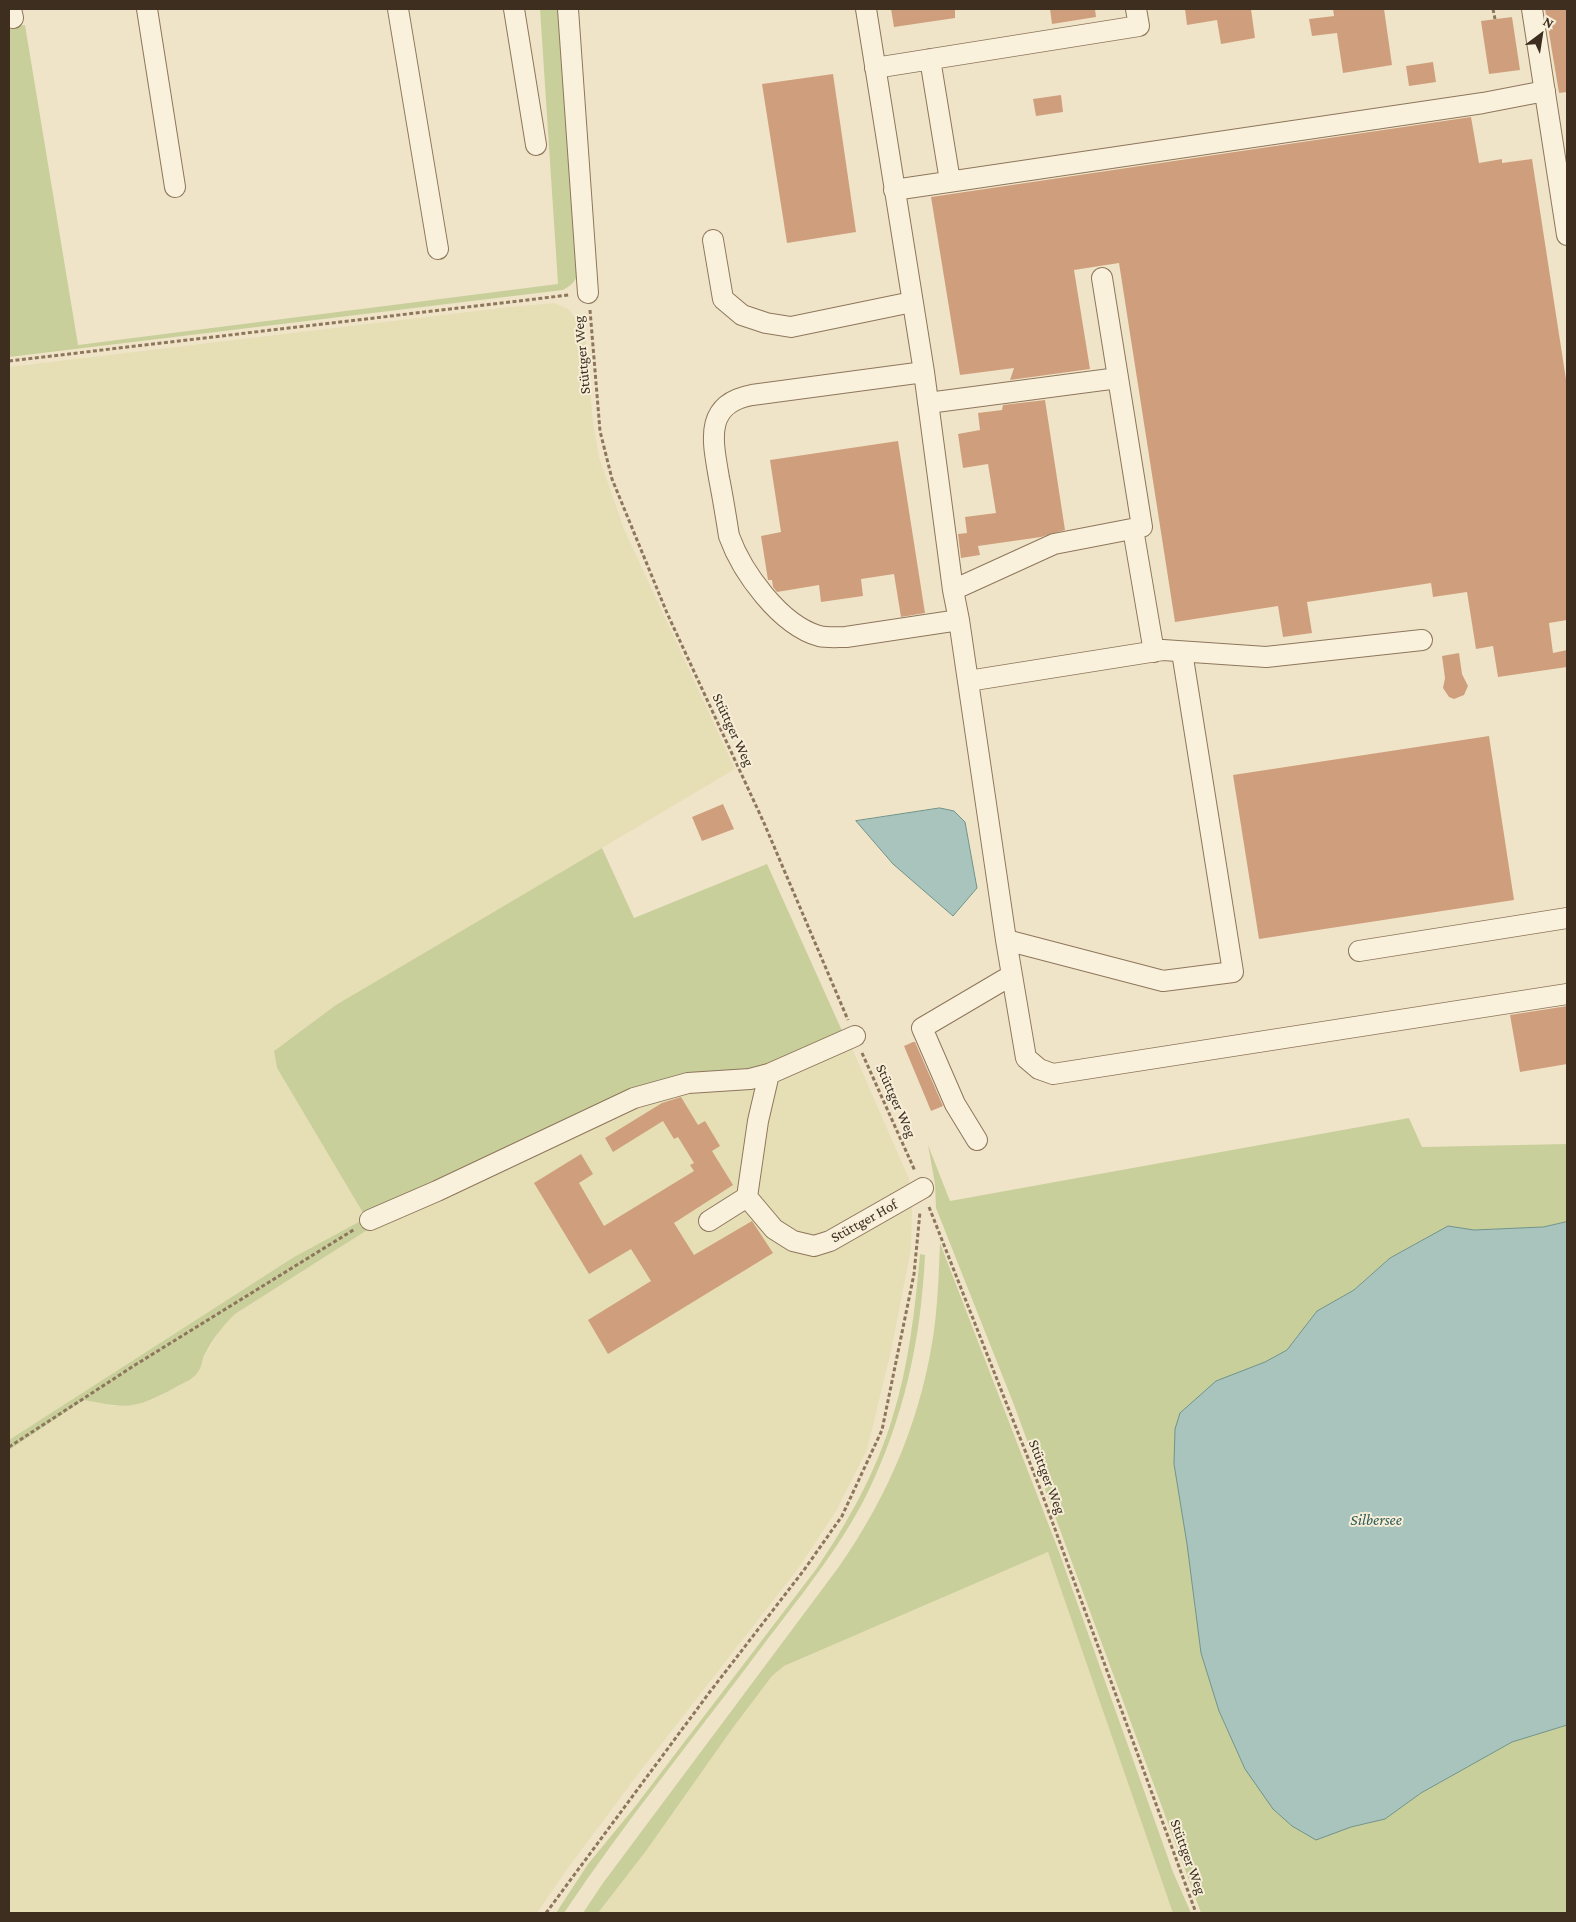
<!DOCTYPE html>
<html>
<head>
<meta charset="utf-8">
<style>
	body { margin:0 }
	#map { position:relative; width:1576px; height:1922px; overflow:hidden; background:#f0e4c8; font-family:"Crimson Pro",serif }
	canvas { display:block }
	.frame { position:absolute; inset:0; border:10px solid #3d2e20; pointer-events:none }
	.north { position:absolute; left:1516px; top:10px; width:50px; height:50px; -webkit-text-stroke:4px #f7eed8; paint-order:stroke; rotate:31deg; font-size:14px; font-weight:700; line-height:20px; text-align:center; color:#3d2e20 }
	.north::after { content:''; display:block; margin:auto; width:18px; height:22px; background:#3d2e20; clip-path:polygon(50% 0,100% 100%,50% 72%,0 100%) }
</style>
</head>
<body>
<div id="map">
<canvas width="1576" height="1922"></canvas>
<div class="frame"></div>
<div class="north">N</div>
</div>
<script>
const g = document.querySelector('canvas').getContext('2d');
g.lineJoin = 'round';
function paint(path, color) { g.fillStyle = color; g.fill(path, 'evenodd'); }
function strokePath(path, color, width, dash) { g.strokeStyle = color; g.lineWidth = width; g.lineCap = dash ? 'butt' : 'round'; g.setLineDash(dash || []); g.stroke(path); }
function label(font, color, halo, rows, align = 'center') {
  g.font = font + ' "Crimson Pro",serif'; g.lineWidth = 4; g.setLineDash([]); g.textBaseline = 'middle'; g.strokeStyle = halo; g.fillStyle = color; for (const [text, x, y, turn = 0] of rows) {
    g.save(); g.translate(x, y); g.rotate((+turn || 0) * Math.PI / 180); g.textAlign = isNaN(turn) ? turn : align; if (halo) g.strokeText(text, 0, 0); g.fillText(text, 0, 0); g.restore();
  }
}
const farmland = new Path2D(`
	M554 303 568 309 585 330 593 422 599 457 624 529 735 769 337 1005 274 1051 277 1068 366 1218 294 1257 9 1440V367L510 307Z
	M851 1046 909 1179 912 1210 911 1249 891 1351 867 1450 836 1511 800 1566 638 1774 565 1872 537 1913H9V1450L84 1400 113 1406 150 1401 185 1382 198 1373 205 1355 220 1330 235 1314 372 1227 637 1102Z
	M1048 1552 1174 1913H598L646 1851 732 1729 772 1676 784 1666Z`);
const green = new Path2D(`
	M540 9H564L581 266C577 279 574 284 563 290L9 357V27L25 25 78 345 558 284Z
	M602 848 634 918 767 864 843 1033 751 1071 689 1076 372 1227 235 1314C223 1326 213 1338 205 1354 202 1359 202 1367 198 1372 194 1379 183 1383 176 1387 136 1409 128 1409 84 1400L9 1450V1440L294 1257 366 1218 277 1068 274 1051 336 1005Z
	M1409 1118 1422 1147 1567 1144V1222L1543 1227 1474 1230 1448 1226 1390 1258 1354 1290 1317 1311 1287 1350 1265 1362 1174 1464 1187 1544 1201 1653 1219 1711 1245 1769 1351 1827 1385 1819 1421 1793 1512 1742 1567 1725V1913H1201L1014 1405 936 1208 935 1184 928 1145 950 1201Z
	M940 1243 1058 1549 1173 1872 1191 1913H1173L1048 1552 784 1666 772 1676 732 1729 646 1851 598 1913H583L603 1883 838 1568C890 1494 924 1412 935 1323 938 1296 939 1269 940 1243Z
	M920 1254 925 1255C921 1340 904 1419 866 1496 838 1551 798 1599 761 1648 695 1736 625 1822 564 1913H556L588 1864 634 1808 817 1568C848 1522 876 1472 892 1419 909 1365 915 1309 920 1254Z`);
const water = new Path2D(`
	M940 808 954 811 965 822 977 888 953 916 893 864 856 821Z
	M1567 1222V1725L1512 1742 1421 1793 1385 1819 1351 1827 1316 1840 1292 1826 1273 1809 1245 1769 1219 1711 1201 1653 1187 1544 1174 1464 1175 1429 1180 1413 1216 1381 1265 1362 1287 1350 1317 1311 1354 1290 1390 1258 1448 1226 1474 1230 1543 1227Z`);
const building = new Path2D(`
	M891 9H955V18L894 27Z
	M1050 9H1095L1096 17 1052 24Z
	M1185 9H1251L1255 38 1221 44 1217 20 1187 25Z
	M1333 9H1384L1392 65 1343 73 1337 33 1312 36 1309 19 1334 16Z
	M1545 9H1567V92L1559 93Z
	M1512 17 1520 70 1489 74 1481 21Z
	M1433 62 1436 82 1409 86 1406 66Z
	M833 74 856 232 787 243 762 84Z
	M1061 95 1063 112 1036 116 1033 99Z
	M1471 117 1479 163 1502 159V163L1532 159 1567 386V620L1549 623 1553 653 1567 650V667L1498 677 1493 646 1476 649 1467 592 1433 597 1431 583 1307 602 1312 633 1283 637 1278 606 1175 622 1119 263 1074 270 1090 369 1010 380 1014 368 960 375 931 197Z
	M1045 400 1065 530 1041 537 978 546 980 555 961 558 958 534 967 533 965 517 996 513 988 464 963 468 958 434 980 430 978 413 1002 410 1003 405Z
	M898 441 925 613 901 617 894 574 861 579 863 596 821 602 819 585 777 592 773 587 772 580H768L761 536 781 532 770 460Z
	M1459 653 1462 674 1468 686 1464 695 1454 699 1449 697 1443 688 1445 678 1442 656Z
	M1489 736 1514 900 1259 939 1233 775Z
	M723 804 734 829 702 841 692 817Z
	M1567 1006V1064L1520 1072 1510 1015Z
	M913 1042H915L943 1106 931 1111 904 1046Z
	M681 1097 698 1125 705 1121 720 1146 712 1151 733 1185 674 1223 694 1255 752 1221 773 1253 608 1354 588 1320 651 1281 631 1249 589 1274 534 1183 581 1154 593 1174 579 1183 604 1226 694 1171 690 1165 694 1163 678 1137 674 1139 663 1121 613 1152 605 1138 662 1103Z`);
const path = new Path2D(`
	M1493 9 1495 19
	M590 310 600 431 612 479 667 613 764 823 848 1020
	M9 361 569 295
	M862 1053 915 1171
	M929 1207 1041 1491 1196 1913
	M9 1447 135 1365 355 1229
	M546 1913 709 1693 804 1570 842 1516 882 1430 914 1274 920 1212`);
const minor = new Path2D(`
	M11 9 13 18
	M147 9 175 187
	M398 9 438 249
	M514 9 536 145
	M568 9 588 293
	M866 9 924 372 953 590 959 620 1006 940 1026 1058 1039 1069 1053 1074 1567 994
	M1532 9 1567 235
	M930 59 950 181
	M875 68 1139 26 1136 9
	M894 190 1483 103 1545 91
	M713 240 723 299 742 315 766 323 791 327 912 302
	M924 372 752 395C703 404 713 442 719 478 723 498 726 517 729 536 742 572 780 625 819 636 828 638 837 637 846 637L959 620
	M928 403 1118 378
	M1133 529 1154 652
	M953 590 1054 544 1142 527 1102 278
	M968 681 1163 650 1266 657 1422 640
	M1006 940 1163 981 1233 972 1182 652
	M1359 951 1567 918
	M977 1140 955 1104 922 1028 1012 975
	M747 1197 758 1121 769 1074
	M370 1220 437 1191 634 1098 688 1083 750 1079 769 1074 855 1036
	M709 1221 747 1197 774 1229 793 1241 814 1246 830 1241 923 1188`);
const streetNames = [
	["Stüttger Weg",582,355,-95],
	["Stüttger Weg",733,730,65],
	["Stüttger Weg",896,1101,66],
	["Stüttger Hof",864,1221,-29],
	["Stüttger Weg",1047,1477,69],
	["Stüttger Weg",1188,1857,70]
];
const waterNames = [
	["Silbersee",1376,1520]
];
paint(farmland, '#e6deb5');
paint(green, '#c9cf9b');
paint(water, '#a9c4bc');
strokePath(water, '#6f938a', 1);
paint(building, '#cf9f7d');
strokePath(minor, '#8d765c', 22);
strokePath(path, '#8d765c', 3, [4, 2.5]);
strokePath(minor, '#faf1dc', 20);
label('15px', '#3d2e20', '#f7eed8', streetNames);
label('italic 16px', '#2f5d5a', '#f7eed8', waterNames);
</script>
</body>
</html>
